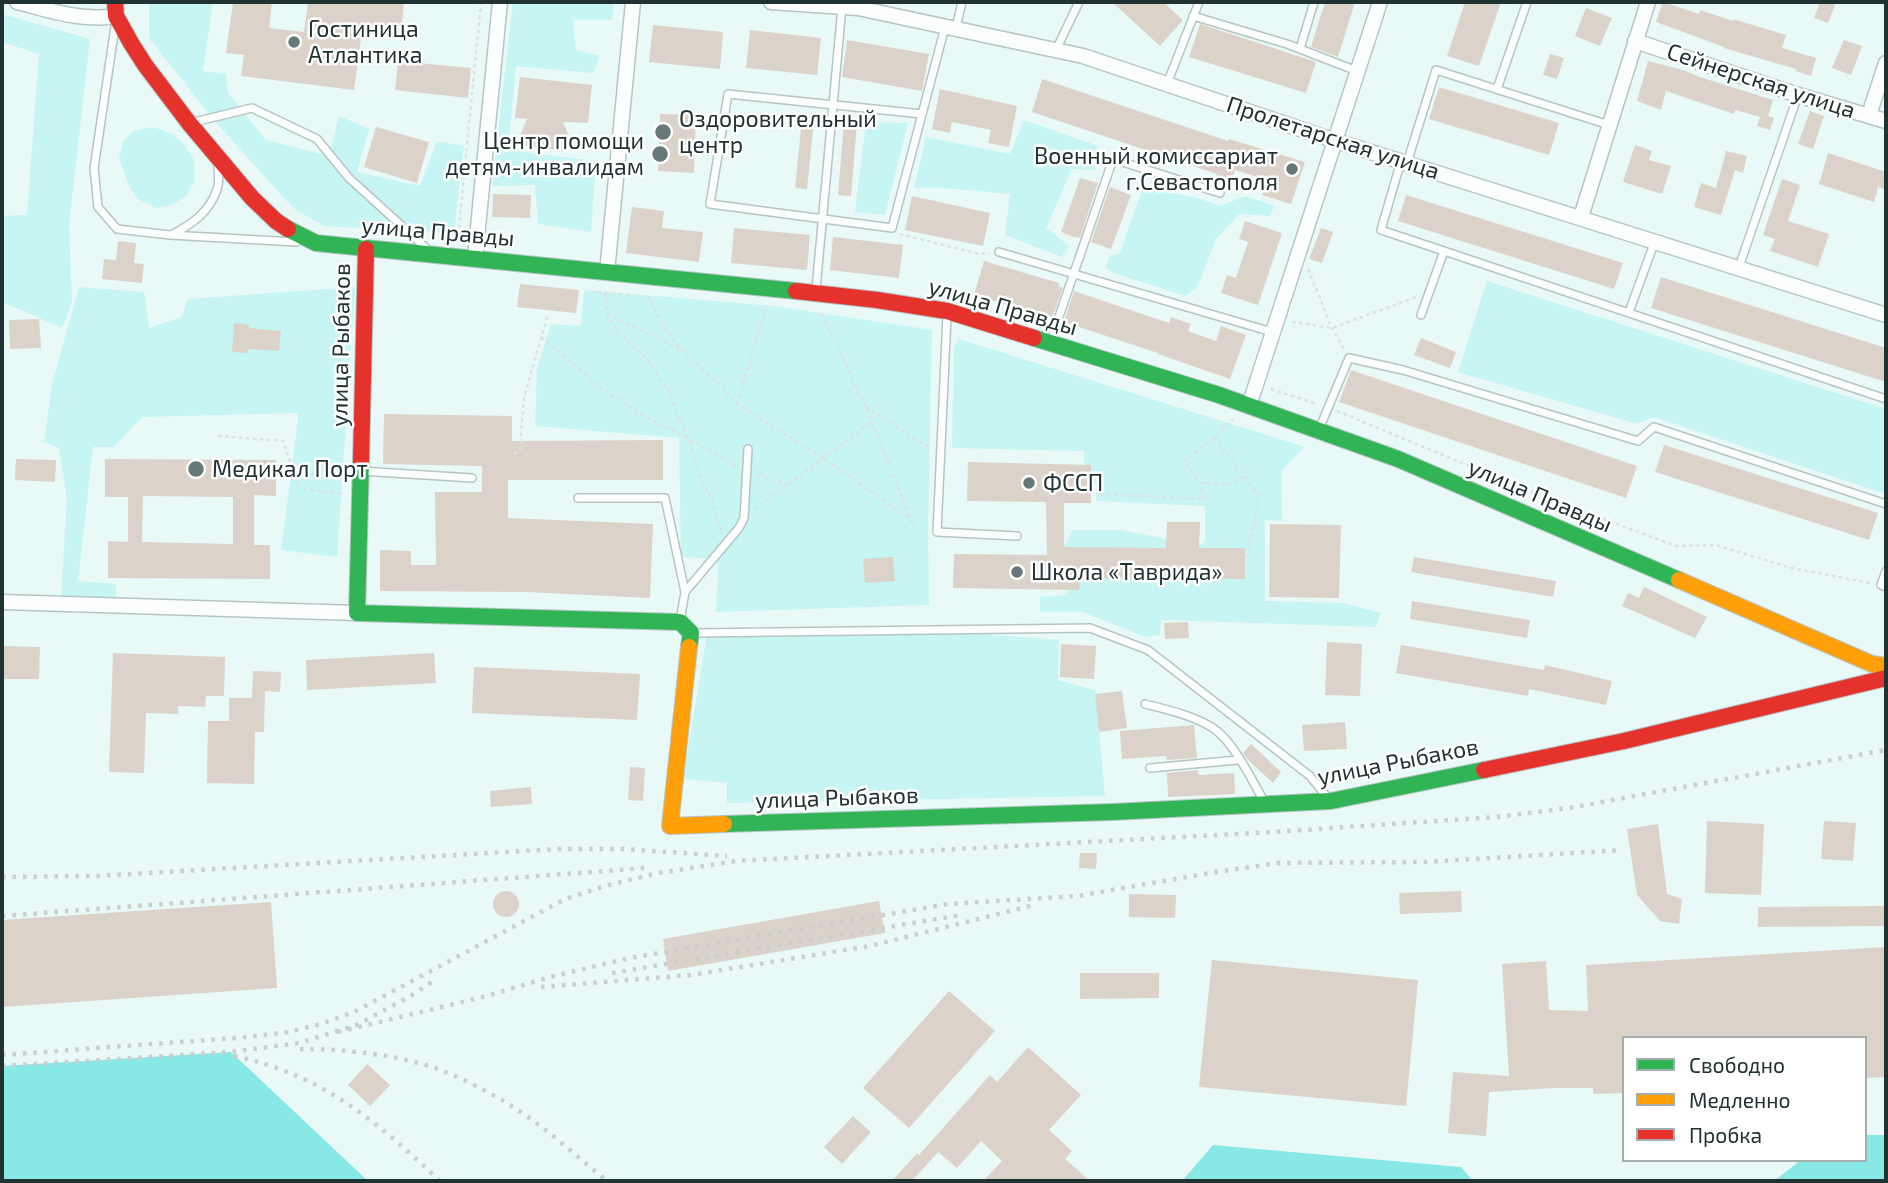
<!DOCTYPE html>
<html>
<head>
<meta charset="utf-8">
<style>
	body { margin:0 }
	#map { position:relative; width:1888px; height:1183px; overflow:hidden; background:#e9f9f7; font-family:"Exo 2",sans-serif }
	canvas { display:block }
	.frame { position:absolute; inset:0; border:4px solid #203332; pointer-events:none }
	.legend { position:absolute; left:1622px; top:1036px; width:245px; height:126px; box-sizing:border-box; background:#fff; border:2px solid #a6adad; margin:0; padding:9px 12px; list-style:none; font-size:21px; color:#203332 }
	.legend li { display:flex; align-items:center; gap:14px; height:35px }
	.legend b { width:35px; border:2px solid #a6adad }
</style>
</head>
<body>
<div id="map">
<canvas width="1888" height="1183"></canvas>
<div class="frame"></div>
<ul class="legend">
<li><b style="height:9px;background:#30b455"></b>Свободно</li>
<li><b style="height:9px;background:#ff9f0a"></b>Медленно</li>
<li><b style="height:9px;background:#e5322d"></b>Пробка</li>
</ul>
</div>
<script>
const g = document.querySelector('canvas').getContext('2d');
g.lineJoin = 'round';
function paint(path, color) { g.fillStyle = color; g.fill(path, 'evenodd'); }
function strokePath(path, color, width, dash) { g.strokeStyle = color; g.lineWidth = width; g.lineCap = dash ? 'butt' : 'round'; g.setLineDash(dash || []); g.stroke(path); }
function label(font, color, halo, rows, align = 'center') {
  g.font = font + ' "Exo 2",sans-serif'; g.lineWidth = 5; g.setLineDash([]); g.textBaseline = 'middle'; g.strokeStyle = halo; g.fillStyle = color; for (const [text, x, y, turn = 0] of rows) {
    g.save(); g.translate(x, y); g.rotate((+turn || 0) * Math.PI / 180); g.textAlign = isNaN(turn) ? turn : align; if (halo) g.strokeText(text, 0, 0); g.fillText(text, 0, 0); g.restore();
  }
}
const green = new Path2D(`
	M149 2H213L203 71 226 74 228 93 266 140 329 156 339 116 369 129 357 172 420 186 437 141 464 146 454 233 324 226 293 208 213 119 149 38Z
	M513 2H614L612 20H573L576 50 600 56 593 73 516 66 508 150 596 161 591 232 538 224 535 185 492 186Z
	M2 14 90 39 69 225 72 303 62 328 2 302V216L27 215 39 54 2 42Z
	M1024 120 1098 146 1095 170 1072 169 1046 228 1069 246 1062 257 1005 235 1010 194 943 188H914L926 137 1010 154Z
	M866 122 908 123 885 215 855 212Z
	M153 127 170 133 183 143 194 160 195 181 186 196 170 206 156 208 138 199 129 186 119 158 123 141 133 131Z
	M1143 187 1197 198 1221 206 1245 196 1275 206 1269 216 1239 214 1216 239 1197 288 1185 296 1114 273 1106 268 1109 257 1120 253Z
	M1487 281 1886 409V494L1653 417 1637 424 1458 372Z
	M79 287 144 292 149 328 182 317 188 299 355 287 337 557 281 550 299 413 142 417 114 447H93L78 581 116 584V600L61 598 67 498 59 448 44 442 52 384Z
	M584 290 774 306 932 330 928 529 929 605 716 612 718 571 717 559 681 557 679 438 535 426 537 368 551 324 581 326Z
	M959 339 1305 447 1281 471 1282 521 1265 520V601L1343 603 1381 613 1376 627 1161 620 1160 635 1145 637 1083 612H1040V597L1067 595 1069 583 1061 552 1073 530H1121L1200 546 1205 541V506L1096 501V483L1085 482 1084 451 952 448 954 348Z
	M940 631 1059 640 1058 680 1095 690 1105 796 727 803V783L683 779 707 634Z`);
const water = new Path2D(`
	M231 1052 368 1181H2V1066Z
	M1865 1135H1886V1181H1774L1801 1160H1865Z
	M1213 1145 1461 1167 1473 1181H1182Z`);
const building = new Path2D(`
	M233 2H272L269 28 304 32 308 2H404L401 34 362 31 354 90 241 76 244 55 226 53Z
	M1112 2H1163L1183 20 1160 46Z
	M1325 2H1355L1338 57 1311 47Z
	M1465 2H1501L1479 66 1447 56Z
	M1663 2 1699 14 1700 10 1733 21V19L1786 35 1782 48 1816 58 1811 76 1796 71V69L1724 48V47L1656 22Z
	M1820 2H1836L1828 23 1814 18Z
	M1586 8 1612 18 1600 46 1575 36Z
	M1200 24 1316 62 1306 93 1189 57Z
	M653 25 723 32 720 69 649 62Z
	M750 30 821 38 817 75 746 68Z
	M847 40 929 54 922 91 842 77Z
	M1844 40 1862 46 1851 75 1832 68Z
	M1550 54 1564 58 1557 79 1543 75Z
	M398 61 471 68 468 98 395 90Z
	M1648 61 1683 70 1700 77 1773 100 1768 116 1774 118 1770 130 1757 126 1760 117 1735 110 1734 114 1666 91 1661 110 1637 101Z
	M520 77 592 85 588 123 563 122 572 144 570 150 566 151 519 145V138L527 119 515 118Z
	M1042 79 1228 141 1229 139 1305 162 1291 204 1262 195 1267 180 1235 170 1230 185 1215 180 1217 174 1032 112Z
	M1439 87 1559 123 1549 155 1429 119Z
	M940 89 1017 106 1009 147 988 143 991 130 952 122 950 133 932 129Z
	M1810 111 1824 116 1813 149 1798 144Z
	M660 114 696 115 694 173 658 171Z
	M802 119 814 120 807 189 795 188Z
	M844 122 857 123 851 196 838 195Z
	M376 127 429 142 417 183 364 167Z
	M1635 145 1652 151 1649 160 1671 166 1662 194 1623 182Z
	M1726 151 1747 156 1743 173 1735 170 1721 215 1694 207 1701 183 1716 188Z
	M1828 153 1886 172V190L1878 187 1874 202 1819 184Z
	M1080 178 1098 183 1080 238 1077 237 1076 238 1061 232Z
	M1782 179 1800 185 1788 221 1829 234 1818 267 1770 251 1775 239 1763 235Z
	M1110 187 1131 195 1111 249 1091 242Z
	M493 194 531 195 530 218 492 217Z
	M1406 195 1623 263 1614 289 1398 221Z
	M912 196 990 213 983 246 905 230Z
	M632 207 664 211 662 228 703 232 699 262 626 253Z
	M1245 221 1282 233 1258 305 1221 293 1227 275 1236 278 1248 242 1239 239Z
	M734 228 810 235 807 270 731 263Z
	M1321 228 1333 232 1322 263 1309 259Z
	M833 237 903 245 899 278 830 270Z
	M118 241 136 243 134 263 144 264 142 283 102 279 104 259 116 260Z
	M984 261 1059 283 1058 286 1063 288 1052 318 974 295Z
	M1661 277 1886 348V382L1651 308Z
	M520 284 579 290 576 313 517 307Z
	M1074 291 1169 323 1171 317 1191 324 1188 331 1216 341 1221 326 1246 335 1230 379 1158 354V353L1064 322Z
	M39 319 41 348 10 349 9 320Z
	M234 323 250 325 249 328 281 331 279 351 248 349V353L232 352Z
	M1421 338 1456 352 1450 368 1414 355Z
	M1351 370 1637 466 1626 498 1339 402Z
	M384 414 512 416V441L663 440V480H508V518L653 524 650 598 526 592 380 591V550L411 551V565H436L435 492H482V466L383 464Z
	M1664 445 1878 513 1869 540 1655 472Z
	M16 459 56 460 55 482 15 480Z
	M105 459 276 460V496L254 495V545H270V579L108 578V541L128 542V497H105ZM143 496 233 497V544L142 542Z
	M968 462 1091 465V503H1064V547L1166 548 1167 522H1200L1199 548H1245V579L1080 578 1079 590 953 588 954 554 1047 555 1046 502 967 501Z
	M1270 524 1341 525 1339 598 1269 597Z
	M893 557 895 581 865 583 863 559Z
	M1414 557 1556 581 1553 597 1411 572Z
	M1644 587 1707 617 1695 638 1622 606 1628 593 1639 598Z
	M1412 601 1530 620 1527 638 1410 619Z
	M1188 622 1189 638 1165 639 1164 623Z
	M1327 642 1362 644 1360 696 1325 695Z
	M1061 644 1096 646 1094 679 1060 677Z
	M1401 645 1544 670 1545 665 1612 681 1606 705 1529 689 1528 696 1396 673Z
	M2 646 40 647 39 679H2Z
	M113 653 225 657 224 696H206L205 707 178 706V714L146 713 144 773 109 772Z
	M434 653 436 683 307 690 306 660Z
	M474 667 640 674 637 720 472 713Z
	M253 671 281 672 280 692 265 691 264 732H255L254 784 207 783 208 721H229V698H252Z
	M1122 691 1127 728 1099 732 1095 694Z
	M1345 722 1347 749 1304 751 1302 725Z
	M1194 725 1197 758 1167 760 1166 756 1122 759 1120 731Z
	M1251 744 1281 772 1273 783 1248 760 1243 753Z
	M630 767 645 768 643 801 628 800Z
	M1198 770 1199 775 1234 773 1235 794 1168 797 1167 773Z
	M531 787 532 804 491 807 490 791Z
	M1707 821 1764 824 1761 895 1705 893Z
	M1824 821 1856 823 1853 861 1821 859Z
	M1658 824 1667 894 1682 899 1679 924 1660 921 1637 895 1627 829Z
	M1080 853H1097L1096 869 1079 868Z
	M1461 891 1462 912 1400 914 1399 893Z
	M493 904a13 13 0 1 1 26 0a13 13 0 1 1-26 0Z
	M1129 894 1176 895 1175 918 1129 917Z
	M879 901 885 933 668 971 663 939Z
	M271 902 277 988 2 1007V920Z
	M1884 906V926L1758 927V907Z
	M1886 947V1077L1865 1078V1038H1624V1093L1593 1094V1088H1553L1489 1092 1486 1136 1448 1133 1453 1072 1509 1076 1502 964 1546 961 1549 1010 1588 1011 1586 965Z
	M1212 960 1418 980 1406 1106 1199 1087Z
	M1080 973H1159V998L1080 999Z
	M949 991 995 1031 909 1128 863 1088Z
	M1028 1047 1081 1095 1049 1130 1072 1151 1065 1159 1090 1181H983L1002 1161 981 1141 957 1168 938 1152 912 1181H892L917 1153 919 1155 990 1075 997 1082Z
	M367 1064 390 1085 370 1106 348 1085Z
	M853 1116 871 1132 842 1164 824 1147Z`);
const path = new Path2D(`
	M900 234 979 254 989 253
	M449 238 459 227 481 2
	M1308 269 1332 328 1344 349
	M598 292 629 295
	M605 293 607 314 683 351
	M648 296 663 326 684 352 718 384 737 404 824 459 911 519
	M607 314 618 333 644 355 668 390 689 440 702 481 712 500 721 530
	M822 314 866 407 916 532
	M1292 322 1332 328 1416 297
	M541 337 602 389 642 415 710 450 736 466
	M1271 389 1317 404
	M737 404 766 308
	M866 407C889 419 908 438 931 448
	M1337 411 1537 494 1676 546 1716 545 1791 568 1870 583
	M218 436 283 441 299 488 343 494
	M1214 438 1259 495 1247 558
	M514 454 520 449 524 397 548 315
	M758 475 789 485
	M1200 483 1228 484 1244 477
	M1100 494 1204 499 1200 483 1184 461 1214 438 1233 419
	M755 509 872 422`);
const lane = new Path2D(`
	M1193 16 1287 44 1357 71
	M115 27 94 168 98 207 117 229 170 235 296 242
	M956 28 962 2
	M1300 49 1314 2
	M1056 50 1079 2
	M1167 84 1199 2
	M1497 89 1527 2
	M922 114 728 94 710 204 892 228 945 27
	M194 122 252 108 317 139 349 178 426 248
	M1401 161 1381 230 1444 251 1421 315
	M1407 163 1436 70 1609 125
	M171 235C191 225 210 212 217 189 220 183 218 174 218 167
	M1444 251 1886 399
	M999 252 1272 332
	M1739 267 1798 95
	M816 289 842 7
	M1629 312 1655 241
	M947 316 937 532 1017 536
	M1051 340 1113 159 1220 193
	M1320 427 1349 358 1403 370 1638 441 1654 427 1886 504
	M361 471 472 478
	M578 498H665L685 592
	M1886 571 1881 585 1886 587
	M680 621 685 592 739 528 744 518 748 449
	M694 633 1090 628 1148 650 1310 776 1328 798
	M1145 704C1168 710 1192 715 1213 728 1234 742 1251 779 1264 801
	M1150 768 1238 760`);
const street = new Path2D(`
	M17 2C49 10 83 22 116 16
	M771 2 858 8 1083 56 1336 141 1886 315
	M1635 41 1798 95 1886 121
	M1869 115 1886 63
	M1581 217 1648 2
	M475 258 500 2
	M607 272 633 2
	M1249 406 1380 2
	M2 602 357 613`);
const fast = new Path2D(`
	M288 229 316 243 796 291
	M1034 338 1219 395 1398 459 1679 580
	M361 460 357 613 680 622 691 633 689 647
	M724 824 1112 812 1331 801 1484 770`);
const slow = new Path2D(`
	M1679 580 1872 664 1886 666
	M689 647 670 826 724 824`);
const jam = new Path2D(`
	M115 2 116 16 131 43 145 65 189 123 252 198 276 221 288 229
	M796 291 877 300 947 311 1034 338
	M361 460 366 249
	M1484 770 1624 741 1886 678`);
const rail = new Path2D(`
	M2 877 96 876 558 849H624L727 856
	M2 916 645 868
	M612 973 961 915
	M541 987 691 975 870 946 1034 905
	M338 1032 483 997 554 976 630 958 948 904 1077 896 1216 872 1279 863 1424 862 1623 850
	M300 1049C340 1049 383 1053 422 1064 448 1071 482 1088 505 1102 542 1124 574 1154 607 1181
	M2 1055 248 1037 288 1032 321 1024 356 1011 565 899 605 886 658 873 736 861 1273 832 1496 817 1569 808 1886 750
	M234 1056C322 1074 377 1122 440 1181
	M2 1066 230 1052 299 1043 357 1025 414 994 433 981`);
const markers = [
	[294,42,7,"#667877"],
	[663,132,9,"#667877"],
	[660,154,9,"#667877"],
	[1292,169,7,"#667877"],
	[196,469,9,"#667877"],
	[1029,483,7,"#667877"],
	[1017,572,7,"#667877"]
];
const poiNames = [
	["Гостиница",308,29],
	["Атлантика",308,55],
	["Оздоровительный",679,119],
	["центр",679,145],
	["Центр помощи",644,141,"right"],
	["детям-инвалидам",644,167,"right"],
	["Военный комиссариат",1278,156,"right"],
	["г.Севастополя",1278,182,"right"],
	["Медикал Порт",212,469],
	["ФССП",1043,483],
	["Школа «Таврида»",1031,572]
];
const streetNames = [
	["Сейнерская улица",1761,81,18],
	["Пролетарская улица",1333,138,18],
	["улица Правды",438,232,5],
	["улица Правды",1003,307,16],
	["улица Рыбаков",341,345,-89],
	["улица Правды",1540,496,23],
	["улица Рыбаков",1398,762,-11],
	["улица Рыбаков",837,798,-2]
];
paint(green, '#c6f5f3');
paint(water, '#88e8e6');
paint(building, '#dbd3c9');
strokePath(lane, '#b5c5c4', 10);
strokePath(street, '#b5c5c4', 17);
strokePath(fast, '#b5c5c4', 18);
strokePath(slow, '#b5c5c4', 18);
strokePath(jam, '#b5c5c4', 18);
strokePath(path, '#dce2e1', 2.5, [3.5, 3.5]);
strokePath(lane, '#fcfefe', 7);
strokePath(street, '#fcfefe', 14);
strokePath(fast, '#30b455', 16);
strokePath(slow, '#ff9f0a', 16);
strokePath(jam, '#e5322d', 16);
strokePath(rail, '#cacece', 4.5, [3.5, 7]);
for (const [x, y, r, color] of markers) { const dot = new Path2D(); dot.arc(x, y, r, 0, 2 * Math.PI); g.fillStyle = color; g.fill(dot); strokePath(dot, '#fff', 2.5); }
label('23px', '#203332', '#fff', poiNames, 'left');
label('23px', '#203332', '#fff', streetNames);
</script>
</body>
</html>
